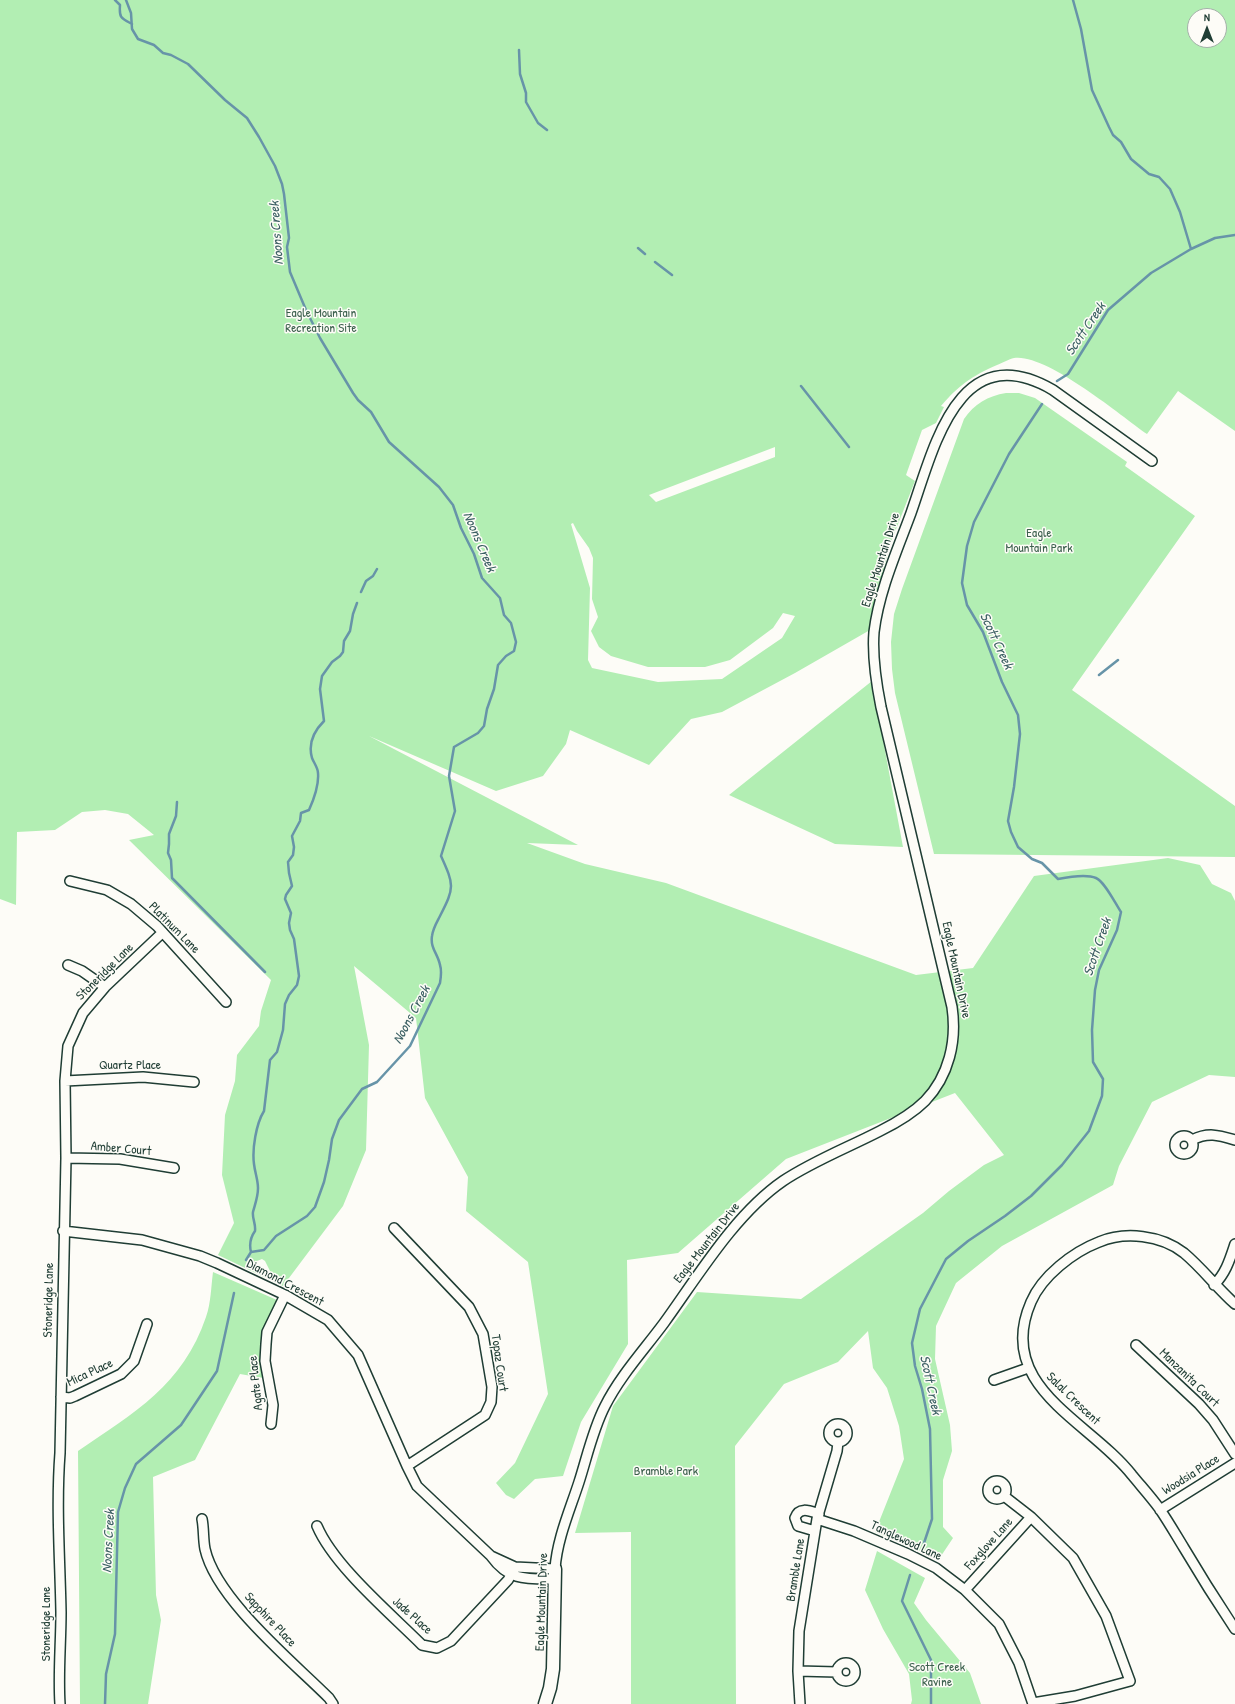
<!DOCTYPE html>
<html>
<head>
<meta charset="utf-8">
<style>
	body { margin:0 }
	#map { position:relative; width:1235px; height:1704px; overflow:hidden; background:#fdfcf7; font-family:"Patrick Hand",sans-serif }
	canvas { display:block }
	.north { position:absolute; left:1187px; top:8px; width:40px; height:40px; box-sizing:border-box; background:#fdfcf7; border:1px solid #a4b0a9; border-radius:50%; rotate:0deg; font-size:11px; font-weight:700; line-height:16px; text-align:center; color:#1f3d34 }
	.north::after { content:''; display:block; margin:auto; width:14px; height:18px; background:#1f3d34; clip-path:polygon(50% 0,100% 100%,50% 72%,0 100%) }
</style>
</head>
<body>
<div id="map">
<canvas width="1235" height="1704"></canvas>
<div class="north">N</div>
</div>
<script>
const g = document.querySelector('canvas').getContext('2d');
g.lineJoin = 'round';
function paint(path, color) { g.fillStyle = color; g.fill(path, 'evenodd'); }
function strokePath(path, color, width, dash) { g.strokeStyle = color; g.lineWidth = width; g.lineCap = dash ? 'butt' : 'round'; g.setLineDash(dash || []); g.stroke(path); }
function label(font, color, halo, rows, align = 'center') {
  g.font = font + ' "Patrick Hand",sans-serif'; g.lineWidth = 3; g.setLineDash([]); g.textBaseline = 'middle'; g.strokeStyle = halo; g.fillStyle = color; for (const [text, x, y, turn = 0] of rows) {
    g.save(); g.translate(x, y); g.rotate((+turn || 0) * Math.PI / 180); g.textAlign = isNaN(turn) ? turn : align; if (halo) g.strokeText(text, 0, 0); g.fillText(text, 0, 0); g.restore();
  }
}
const green = new Path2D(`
	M0 0H1235V431L1178 391 1147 434C1120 415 1046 353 1014 358 1009 359 1002 363 997 365 972 376 959 385 941 406L944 407 936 423 922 430 906 475 915 481 889 547 870 630 795 673 722 712 691 719 649 765 570 730 566 744 543 776 496 791 369 736 578 845 527 843 585 864 666 883 916 975 973 968 1034 876 1168 858 1200 865 1212 884 1231 893 1235 901V1077L1209 1075 1152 1102 1119 1166 1113 1185 1002 1246 956 1283 936 1326 935 1359 950 1425 952 1451 943 1480V1527L953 1538 939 1559 875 1532 904 1459 899 1426 887 1388 873 1368 868 1331 838 1362 784 1384 735 1446 736 1704H631V1532L575 1533 613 1406 697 1292 801 1299 923 1213 949 1191 984 1165 1004 1155 955 1093 786 1159 678 1253 627 1260 628 1344 581 1422 563 1476 535 1479 514 1499 506 1495 496 1483 515 1463 548 1394 528 1262 466 1211 468 1177 425 1098 416 1018 354 966 369 1045 366 1150 343 1206 283 1286 272 1281 273 1277 265 1261 262 1259 257 1261 256 1264 266 1274V1278L218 1255 234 1223 222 1175 225 1115 235 1081 237 1055 259 1026 261 1011 271 980 129 840 154 835 128 814 105 810 82 812 55 830 17 832 16 905 0 899ZM1195 16H1219V40H1195ZM775 447V457L656 502 649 495ZM573 523 577 531 589 548 593 558 592 599 598 617 591 631 599 647 611 656 648 667H705L730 660 773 628 783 613 795 616 782 638 722 679 658 682 592 668 588 660 590 588 571 524Z
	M1006 393H1019L1035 398 1127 462 1125 466 1195 516 1072 690 1235 806V857L934 854 895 693 892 669 891 642 894 614 902 589 964 419C974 404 988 396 1006 393Z
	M872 681 903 847 835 844 729 795Z
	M213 1272 277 1300 261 1334 263 1378 240 1374 195 1460 153 1477 156 1595 161 1620 148 1704H80L78 1451C134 1413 183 1385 206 1317 211 1303 211 1287 213 1272Z
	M877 1551 925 1578 914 1603 926 1620 970 1673 981 1704H911L912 1700 909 1674 883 1629 865 1590Z`);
const stream = new Path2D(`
	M115 0 120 5C119 18 121 18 132 24
	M126 0 131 13 132 29 138 39 154 45 163 53 171 55 188 64 225 100 247 118 259 137 275 166 282 184 284 194 289 238 287 247 290 272 306 310 320 338 353 393 358 400 371 412 389 442 439 487 453 505 461 528 474 554 482 578 500 598 504 615 511 623 516 642 514 651 506 656 498 665 494 689 487 709 484 726 478 733 454 747 449 776 455 811 441 856C454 885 455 887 440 916 437 922 433 928 432 936 430 948 438 954 440 965 442 971 441 977 440 983L410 1046 377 1082 362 1089 339 1120 332 1139 329 1160 324 1182 315 1207 307 1216 276 1236 264 1250 251 1252 246 1260
	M1073 0 1081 29 1092 90 1109 127 1113 135 1121 142 1131 159 1149 174 1159 177 1170 189 1180 212 1191 249
	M519 50 520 74 526 93V102L538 123 547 130
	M638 248 645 254
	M655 262 672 275
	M1057 381 1068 374 1108 310 1151 273 1191 249 1215 238 1235 235
	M801 386 849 447
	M361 592 366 581 373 576 377 569
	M1099 675 1118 660
	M177 802 176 816 169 834V844L168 853 171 860 172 878 265 972
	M251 1252C249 1244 250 1238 255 1231 256 1224 252 1218 253 1212 255 1204 258 1197 258 1188 258 1180 255 1173 254 1164 252 1149 256 1124 264 1111L270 1060 277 1052 283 1030 285 1004 289 995 297 985 299 976 294 939 290 930 289 923 291 913 285 899 286 895 292 886 289 873 288 862 293 855 294 847 292 836 300 821 301 813 309 810C313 801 319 784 318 773 318 768 314 763 312 758 308 744 314 731 324 721L320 689 322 676 332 662 340 656 343 652 344 641 350 631 353 614 357 603
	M924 1543 932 1519 930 1429 922 1389 915 1366 912 1343 920 1309 946 1259 968 1241 1005 1216 1031 1196 1062 1165 1089 1131 1102 1096 1103 1079 1093 1062 1092 1030 1095 990 1099 970 1117 930 1121 912C1115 903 1105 882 1096 878 1087 874 1068 877 1058 879L1042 863 1032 859 1018 847 1011 832 1008 821 1014 787 1020 734 1018 715 1002 682 983 632 967 605 962 583 967 546 974 522 1009 454 1042 404
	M910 1575 902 1601 931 1660V1704
	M105 1704 106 1674 115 1634 118 1512 125 1488 136 1464 181 1425 217 1371 234 1293`);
const street = new Path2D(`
	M70 881 107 890 131 904 157 926 226 1002
	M68 965 82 971 105 987
	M65 1081 143 1077 194 1082
	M1175 1145a9 9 0 1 1 18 0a9 9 0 1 1-18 0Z
	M1192 1140C1208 1132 1218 1135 1235 1140
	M66 1158 120 1159 174 1168
	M394 1228 469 1307 483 1334 492 1387 491 1402 485 1415 407 1466
	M63 1231 142 1240 200 1256 217 1263 285 1295 328 1320 358 1355 407 1466 417 1486 491 1556
	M1214 1285C1226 1273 1230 1259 1235 1244
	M1235 1304C1217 1288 1202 1268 1184 1253 1161 1235 1125 1231 1099 1242 1073 1252 1042 1276 1031 1302 994 1387 1090 1421 1132 1475 1141 1486 1151 1497 1159 1508 1168 1521 1176 1535 1184 1548 1200 1575 1217 1602 1235 1629
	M1136 1345 1199 1404 1213 1420 1235 1454
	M994 1380 1028 1368
	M61 1397 70 1398 75 1396 121 1374 134 1361 147 1324
	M829 1433a9 9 0 1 1 18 0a9 9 0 1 1-18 0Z
	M271 1424 273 1405 265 1361 266 1344 267 1332 285 1295
	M988 1490a9 9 0 1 1 18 0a9 9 0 1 1-18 0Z
	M1004 1496 1031 1517 1073 1558 1106 1616 1130 1681 1075 1696 1033 1703
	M1160 1510 1235 1463
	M202 1519C204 1529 203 1539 205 1549 216 1599 293 1662 329 1698L333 1704
	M817 1519 854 1531 908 1554 936 1568 965 1590 999 1624 1019 1663 1033 1704
	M317 1526C334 1566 390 1613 422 1645L437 1648 451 1641 508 1580 514 1570
	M815 1531 798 1526 795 1518C799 1506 810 1511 819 1514
	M555 1579C526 1579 509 1581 491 1556L515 1567 555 1569C557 1539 570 1510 579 1482 587 1457 593 1429 605 1406 620 1376 644 1350 664 1323 698 1276 735 1214 783 1181 813 1161 847 1148 880 1131 896 1123 912 1114 925 1101 949 1076 957 1041 952 1007L881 707C876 682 872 657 874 632 879 591 897 551 911 513 934 448 958 335 1053 390L1152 461
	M965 1590 1031 1517
	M837 1672a9 9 0 1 1 18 0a9 9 0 1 1-18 0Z
	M798 1671 837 1672
	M60 1704C58 1674 61 1643 61 1612 60 1559 56 1506 60 1453L66 1158 65 1081 68 1046 83 1013 105 987 162 933
	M800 1704 798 1671 799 1631 817 1519 837 1451 838 1442`);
const secondary = new Path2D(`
	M545 1704 550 1688 553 1669 555 1569`);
const parkNames = [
	["Eagle Mountain",321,314],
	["Recreation Site",321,329],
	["Eagle",1039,534],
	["Mountain Park",1039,549],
	["Bramble Park",666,1472],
	["Scott Creek",937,1668],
	["Ravine",937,1683]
];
const streetNames = [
	["Eagle Mountain Drive",881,560,-72],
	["Platinum Lane",174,928,45],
	["Eagle Mountain Drive",956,970,78],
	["Stoneridge Lane",105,972,-45],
	["Quartz Place",130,1066],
	["Amber Court",121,1149,5],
	["Eagle Mountain Drive",707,1243,-52],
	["Diamond Crescent",285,1283,28],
	["Stoneridge Lane",49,1300,-89],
	["Topaz Court",499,1363,82],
	["Mica Place",90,1373,-25],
	["Manzanita Court",1189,1378,44],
	["Agate Place",256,1383,-96],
	["Salal Crescent",1073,1399,44],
	["Woodsia Place",1191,1475,-32],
	["Tanglewood Lane",906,1541,25],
	["Foxglove Lane",989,1544,-48],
	["Bramble Lane",796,1570,-81],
	["Eagle Mountain Drive",542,1602,-88],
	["Jade Place",412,1616,42],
	["Sapphire Place",270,1620,47],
	["Stoneridge Lane",47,1624,-90]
];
const waterNames = [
	["Noons Creek",277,233,-94],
	["Scott Creek",1086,329,-56],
	["Noons Creek",479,542,67],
	["Scott Creek",996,641,65],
	["Scott Creek",1098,947,-71],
	["Noons Creek",412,1015,-62],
	["Scott Creek",930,1385,78],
	["Noons Creek",109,1541,-87]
];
paint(green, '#b2eeb3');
strokePath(stream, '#6794a8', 2.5);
strokePath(street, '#1f3d34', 12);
strokePath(secondary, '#1f3d34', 15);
strokePath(street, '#fdfcf7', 9);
strokePath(secondary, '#fdfcf7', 12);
label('13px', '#3c604d', '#fdfcf7', parkNames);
label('13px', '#1f3d34', '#fdfcf7', streetNames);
label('italic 14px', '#3d6164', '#fdfcf7', waterNames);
</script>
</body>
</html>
